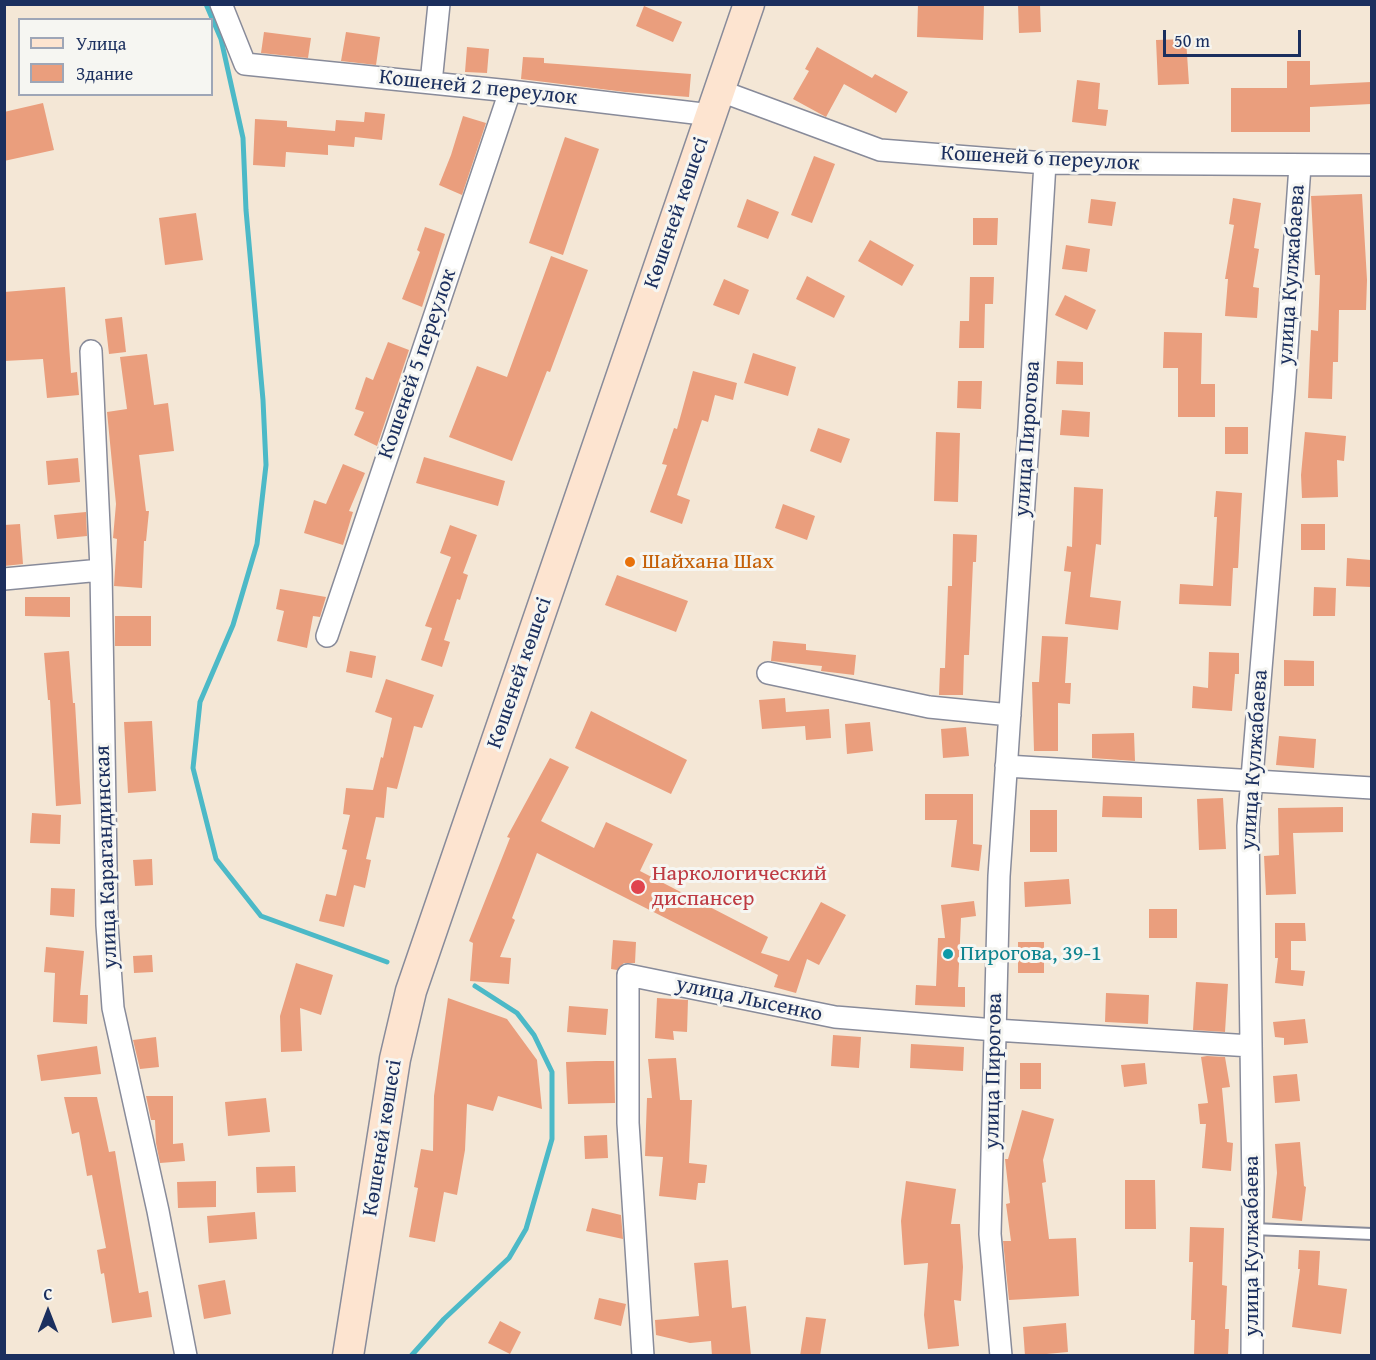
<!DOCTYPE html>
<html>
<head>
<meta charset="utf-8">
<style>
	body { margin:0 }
	#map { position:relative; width:1376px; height:1360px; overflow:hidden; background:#f4e7d6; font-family:"Gentium Book Plus",serif }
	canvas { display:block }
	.frame { position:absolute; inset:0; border:6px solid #1b2f5e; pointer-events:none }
	.legend { position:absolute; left:18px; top:18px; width:195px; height:78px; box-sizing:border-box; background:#f6f6f2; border:2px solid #9ea6b7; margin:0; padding:8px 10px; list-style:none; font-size:18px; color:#1b2f5e }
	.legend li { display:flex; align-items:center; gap:12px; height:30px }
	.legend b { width:30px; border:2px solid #9ea6b7 }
	.north { position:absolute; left:18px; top:1282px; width:60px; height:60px; -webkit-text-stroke:4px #f6f6f2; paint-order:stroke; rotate:0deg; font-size:16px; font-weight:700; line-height:24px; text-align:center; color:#1b2f5e }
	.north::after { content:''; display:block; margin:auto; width:21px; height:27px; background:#1b2f5e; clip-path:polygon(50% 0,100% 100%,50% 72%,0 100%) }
	.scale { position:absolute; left:1163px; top:30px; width:138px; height:27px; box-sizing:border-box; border:3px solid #1b2f5e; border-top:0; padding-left:8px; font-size:18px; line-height:21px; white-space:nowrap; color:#1b2f5e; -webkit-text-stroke:4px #f6f6f2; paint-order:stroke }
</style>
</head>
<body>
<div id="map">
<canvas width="1376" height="1360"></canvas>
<div class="frame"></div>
<ul class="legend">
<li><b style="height:8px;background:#fde4d0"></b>Улица</li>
<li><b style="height:16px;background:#ea9e7d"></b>Здание</li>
</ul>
<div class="north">С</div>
<div class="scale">50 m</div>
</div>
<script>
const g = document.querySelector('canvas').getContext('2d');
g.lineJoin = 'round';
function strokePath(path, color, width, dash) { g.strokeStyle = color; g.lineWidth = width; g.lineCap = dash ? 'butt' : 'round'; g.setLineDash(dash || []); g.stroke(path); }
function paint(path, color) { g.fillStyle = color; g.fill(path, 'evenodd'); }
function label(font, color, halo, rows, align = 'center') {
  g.font = font + ' "Gentium Book Plus",serif'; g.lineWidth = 6; g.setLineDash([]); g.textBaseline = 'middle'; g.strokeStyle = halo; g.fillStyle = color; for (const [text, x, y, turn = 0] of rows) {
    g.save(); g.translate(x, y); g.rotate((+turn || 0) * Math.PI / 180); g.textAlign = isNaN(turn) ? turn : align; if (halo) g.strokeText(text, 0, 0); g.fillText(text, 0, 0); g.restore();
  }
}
const stream = new Path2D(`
	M206 4 221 39 243 138 246 210 263 400 266 465 257 544 233 625 200 702 193 768 216 859 261 916 387 962
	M411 1356 444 1319 509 1258 526 1229 552 1139V1072L534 1035 517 1013 475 986`);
const building = new Path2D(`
	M918 4H984L983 40 917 37Z
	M1018 4H1040L1041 32 1019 33Z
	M644 6 682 22 673 42 636 26Z
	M264 32 311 38 308 58 261 53Z
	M346 32 380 37 376 65 341 61Z
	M1186 39 1189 84 1158 85 1156 40Z
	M467 47 489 49 487 73 465 72Z
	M817 47 872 78 875 74 908 92 896 113 844 84 826 117 793 99 809 71 805 69Z
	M523 57 544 58V63L691 74 689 97 625 92 521 79Z
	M1287 61H1310V85L1371 82V104L1310 107V132H1231V88H1287Z
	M1077 80 1100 83 1098 109 1108 110 1106 126 1072 122Z
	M43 103 54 150 4 161V112Z
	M365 112 385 114 382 140 355 137 354 147 328 145V155L286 152 285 167 253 165 255 119 287 121V127L335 131 336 120 364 122Z
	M463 116 486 123 462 195 439 185 451 155Z
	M565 137 599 149 563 255 529 243Z
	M814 156 835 164 812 223 791 215Z
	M1362 194 1367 280 1366 310H1339L1338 362H1333L1332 399 1308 398 1311 330 1318 331 1320 275H1315L1311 196Z
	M1233 198 1261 203 1254 248 1259 249 1253 287 1259 288 1257 318 1225 316 1228 279H1225L1234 225 1229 224Z
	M747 199 779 212 768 239 737 227Z
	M1091 199 1116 202 1112 226 1088 223Z
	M196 213 203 260 165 265 159 218Z
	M973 218H998L997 245H973Z
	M425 227 445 234 422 307 402 299 420 252 417 250Z
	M870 240 914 265 902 286 858 261Z
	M1066 245 1090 249 1087 272 1062 269Z
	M551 256 588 270 550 372 547 371 512 461 449 437 477 366 507 377Z
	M807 276 845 296 834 318 796 299Z
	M970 277H994L993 304H985L984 348H959L960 321H969Z
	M724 279 749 290 739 315 713 305Z
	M65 287 71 373 77 372 79 395 47 398 43 359 4 361V292Z
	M1065 295 1096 310 1087 330 1055 315Z
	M122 317 126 352 109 354 105 319Z
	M1164 332 1202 333 1201 384H1215V417H1178V368H1163Z
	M388 342 409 350 377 446 354 435 364 412 355 409 366 377 373 380Z
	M753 353 796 367 788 396 744 383Z
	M147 354 154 405 168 403 174 451 139 455 146 511H149L146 541H144L142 588 114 586 117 539 113 538 116 504 107 412 127 409 120 357Z
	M1057 361 1083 362V385L1056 384Z
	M693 371 737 383 733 400 715 395 708 422 702 420 677 495 690 500 682 524 650 512 667 465 662 464 674 428 677 429Z
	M958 381H982L981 409 957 408Z
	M1062 410 1090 412 1089 437 1060 435Z
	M1225 427H1248V454H1225Z
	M818 428 850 439 841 463 810 451Z
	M936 432 960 433 958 502 934 501Z
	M1305 432 1346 436 1344 461 1337 460 1338 497 1302 498 1301 475Z
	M424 457 505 481 498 506 416 483Z
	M78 458 80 482 48 485 46 461Z
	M343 464 365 473 349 511 353 512 343 545 304 533 314 500 326 504Z
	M1074 487 1103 489 1101 545 1096 544 1090 597 1121 601 1118 630 1065 624 1071 572 1064 571 1067 546 1072 547Z
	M1216 491 1242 493 1238 568H1233L1231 606 1179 604 1180 584 1213 586 1217 517H1214Z
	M783 504 815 516 807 540 775 528Z
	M86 512 87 536 57 539 54 515Z
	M20 524 23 564 4 566V525Z
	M1301 524H1325V550H1301Z
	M450 525 477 535 463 573 468 575 460 600 457 599 444 640 450 642 442 667 421 660 432 628 425 626 451 557 440 553Z
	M953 534 977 535 976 562H973L969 655H964L963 695H939L940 668H945L948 586H952Z
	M1347 558 1371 560V587L1346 586Z
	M617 575 688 601 676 632 605 605Z
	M1314 587 1336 588 1335 616H1313Z
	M280 589 326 597 320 617 313 616 307 648 277 641 284 611 276 609Z
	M25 597H70V617L25 616Z
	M115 616H151V646H115Z
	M1042 636 1068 637 1065 683H1071L1070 704 1058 703V751H1034L1032 682H1039Z
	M773 641 806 644V650L856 655 854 675 821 671 822 666 771 661Z
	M69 651 73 703H75L81 804 56 806 50 700H48L44 653Z
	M350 651 376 656 372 678 346 672Z
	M1209 652 1239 653V674H1235L1232 711 1192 708 1193 686 1208 688Z
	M1284 660 1314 661V686H1284Z
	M386 679 434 695 422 728 414 726 397 789 387 787 384 818 376 817 366 859 371 860 365 888 354 885 344 927 319 921 326 894 336 896 347 850 342 849 350 815 343 814 346 788 373 790 381 757 383 758 392 718 375 712Z
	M785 698 786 712 829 709 831 738 806 740 805 726 762 729 759 700Z
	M591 711 687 760 671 794 575 748Z
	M152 721 156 791 128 793 124 722Z
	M870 722 873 751 847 754 845 724Z
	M966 727 969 756 943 758 941 729Z
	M1134 733 1135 761 1092 758V734Z
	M1279 736 1316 739 1314 768 1276 765Z
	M550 758 569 767 541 821 594 848 606 822 653 844 640 871 768 937 761 953 789 961 821 902 846 915 819 965 807 959 796 993 774 987 778 975 537 853 512 918 515 920 500 957 511 958 509 984 470 981 473 943 469 941 510 838 507 837Z
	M925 794H973V844L982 845 979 871 951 867 957 820H925Z
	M1103 796 1142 797V818L1102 817Z
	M1223 798 1226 849 1199 850 1197 799Z
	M1343 807V832L1293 833 1296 894 1266 895 1264 856 1279 855 1278 808Z
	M1030 810H1057V852H1030Z
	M32 813 61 815 60 844 30 843Z
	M152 859 153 885 135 886 133 860Z
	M1069 879 1071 904 1025 907 1024 882Z
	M51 888 75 889 74 917 50 915Z
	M974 901 976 916 961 918 958 987H965V1007L915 1005 916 985 936 986 938 938H945L941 905Z
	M1149 909H1177V938H1149Z
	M1275 923H1305L1306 941H1291V970L1305 971 1303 986 1275 983 1278 958H1275Z
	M613 940 636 942 635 963H624L617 970 611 969Z
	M1018 942H1044V973H1018Z
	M46 947 84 951 80 995H88L87 1024 53 1022 55 973 44 972Z
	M152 955 153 972 134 973 133 956Z
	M296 963 333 975 321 1015 300 1008 302 1051 281 1052 280 1016Z
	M1196 982 1228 984 1225 1032 1193 1030Z
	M1106 993 1149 995 1148 1024 1105 1022Z
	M448 998 507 1019 537 1060 542 1109 498 1096 493 1111 467 1104 465 1150 457 1195 444 1192 435 1242 409 1237 418 1188 414 1187 421 1149 433 1151 434 1096Z
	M657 998 688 1000 687 1032 673 1031 674 1040 655 1038Z
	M569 1006 608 1009 606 1035 567 1032Z
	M1305 1019 1308 1043 1284 1045V1038L1275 1037 1273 1022Z
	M833 1035 861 1037 859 1068 831 1066Z
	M156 1037 159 1067 140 1069 133 1040Z
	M911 1044 964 1047 963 1071 910 1068Z
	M97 1046 101 1074 41 1081 37 1055Z
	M1207 1056 1225 1057 1230 1087 1222 1088 1227 1142 1233 1143 1231 1171 1202 1168 1206 1124H1200L1198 1104 1208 1103 1201 1057Z
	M676 1058 680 1100H692L689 1163 707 1165 705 1183H698L696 1200 659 1196 663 1157 645 1156 647 1098H652L648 1059Z
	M596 1061H614L615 1103 568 1104 566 1062Z
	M1020 1063H1041V1089H1020Z
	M1145 1063 1147 1084 1124 1087 1121 1065Z
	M1297 1074 1300 1101 1275 1103 1273 1076Z
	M146 1096H173V1144L183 1143 185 1161 160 1163 156 1143 155 1120H151Z
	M64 1097H97L109 1152 115 1151 139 1293 148 1291 152 1317 112 1323 104 1273 101 1274 97 1250 106 1248 92 1175 87 1176 79 1132 72 1134Z
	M266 1098 270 1132 228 1136 225 1102Z
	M1022 1110 1054 1119 1043 1160 1046 1182 1042 1183 1049 1239 1076 1238 1079 1296 1009 1300 1003 1241H1011L1006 1204 1010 1203 1005 1159H1008Z
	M607 1135 608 1158 585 1159 584 1136Z
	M1300 1142 1304 1186 1306 1187 1302 1221 1272 1218 1277 1173 1275 1144Z
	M295 1166 296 1192 257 1193 256 1167Z
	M1125 1180H1155L1156 1229H1125Z
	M216 1181V1207L178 1208 177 1182Z
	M906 1181 956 1189 951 1224H960L963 1267 961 1301 954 1300 959 1346 928 1349 924 1315 928 1263 904 1265 901 1221Z
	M592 1208 621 1215 623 1239 586 1231Z
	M255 1212 257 1239 209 1243 207 1216Z
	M1190 1227 1224 1228 1222 1285 1227 1286 1225 1329H1229L1228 1356H1194L1195 1320H1191L1193 1262H1189Z
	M1299 1250 1320 1251 1318 1285 1347 1289 1341 1334 1292 1327 1300 1269H1298Z
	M728 1260 732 1308 746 1306 751 1356H712L711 1341 690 1343 656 1335 655 1320 699 1316 694 1263Z
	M225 1280 231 1314 204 1319 198 1285Z
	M599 1298 626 1304 621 1326 594 1319Z
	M806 1317 826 1319 820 1356H800Z
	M500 1321 521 1332 510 1354 488 1343Z
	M1066 1323 1068 1352 1025 1356 1023 1327Z`);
const service = new Path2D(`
	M1253 1229 1372 1234`);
const minor = new Path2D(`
	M221 4 245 64 510 91 711 115
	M431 83 439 4
	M718 90 880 150 1045 163 1372 165
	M91 351 101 570 107 925 113 1008 158 1211 186 1356
	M4 579 101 570
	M327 636 510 91
	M768 673 929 707 1010 715
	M1006 766 1372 788
	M643 1356 628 1123V975L835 1017 995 1030 1251 1046
	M1001 1356 990 1234 999 876 1029 428 1045 163
	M1252 1356 1253 1189 1248 826 1284 391 1300 166`);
const secondary = new Path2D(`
	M348 1356 395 1059 411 991 749 4`);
const markers = [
	[630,562,6,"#e8710a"],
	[638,887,8,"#e0444e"],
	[948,954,6,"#0f9aa8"]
];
const streetNames = [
	["Кошеней 2 переулок",478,88,6],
	["Кошеней 6 переулок",1040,159,3],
	["Көшеней көшесі",677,213,-71],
	["улица Кулжабаева",1292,275,-86],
	["Кошеней 5 переулок",418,364,-71],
	["улица Пирогова",1028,439,-86],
	["Көшеней көшесі",520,673,-71],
	["улица Кулжабаева",1255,760,-86],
	["улица Карагандинская",107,857,-92],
	["улица Лысенко",749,1000,12],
	["улица Пирогова",994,1071,-89],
	["Көшеней көшесі",383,1138,-81],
	["улица Кулжабаева",1252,1246,-90]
];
const foodNames = [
	["Шайхана Шах",642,562]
];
const healthNames = [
	["Наркологический",652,874],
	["диспансер",652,899]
];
const cultureNames = [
	["Пирогова, 39-1",960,954]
];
strokePath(stream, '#4cb9c7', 5);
paint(building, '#ea9e7d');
strokePath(service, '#888b9a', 14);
strokePath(minor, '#888b9a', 24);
strokePath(secondary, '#888b9a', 33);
strokePath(service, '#fff', 10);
strokePath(minor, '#fff', 21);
strokePath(secondary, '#fde4d0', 30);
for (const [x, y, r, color] of markers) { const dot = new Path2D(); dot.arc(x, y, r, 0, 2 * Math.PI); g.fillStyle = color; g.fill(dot); strokePath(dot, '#f6f6f2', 2); }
label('22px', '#1b2f5e', '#f6f6f2', streetNames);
label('22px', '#c56008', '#f6f6f2', foodNames, 'left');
label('22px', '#be3a42', '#f6f6f2', healthNames, 'left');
label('22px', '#0d838f', '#f6f6f2', cultureNames, 'left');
</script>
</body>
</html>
